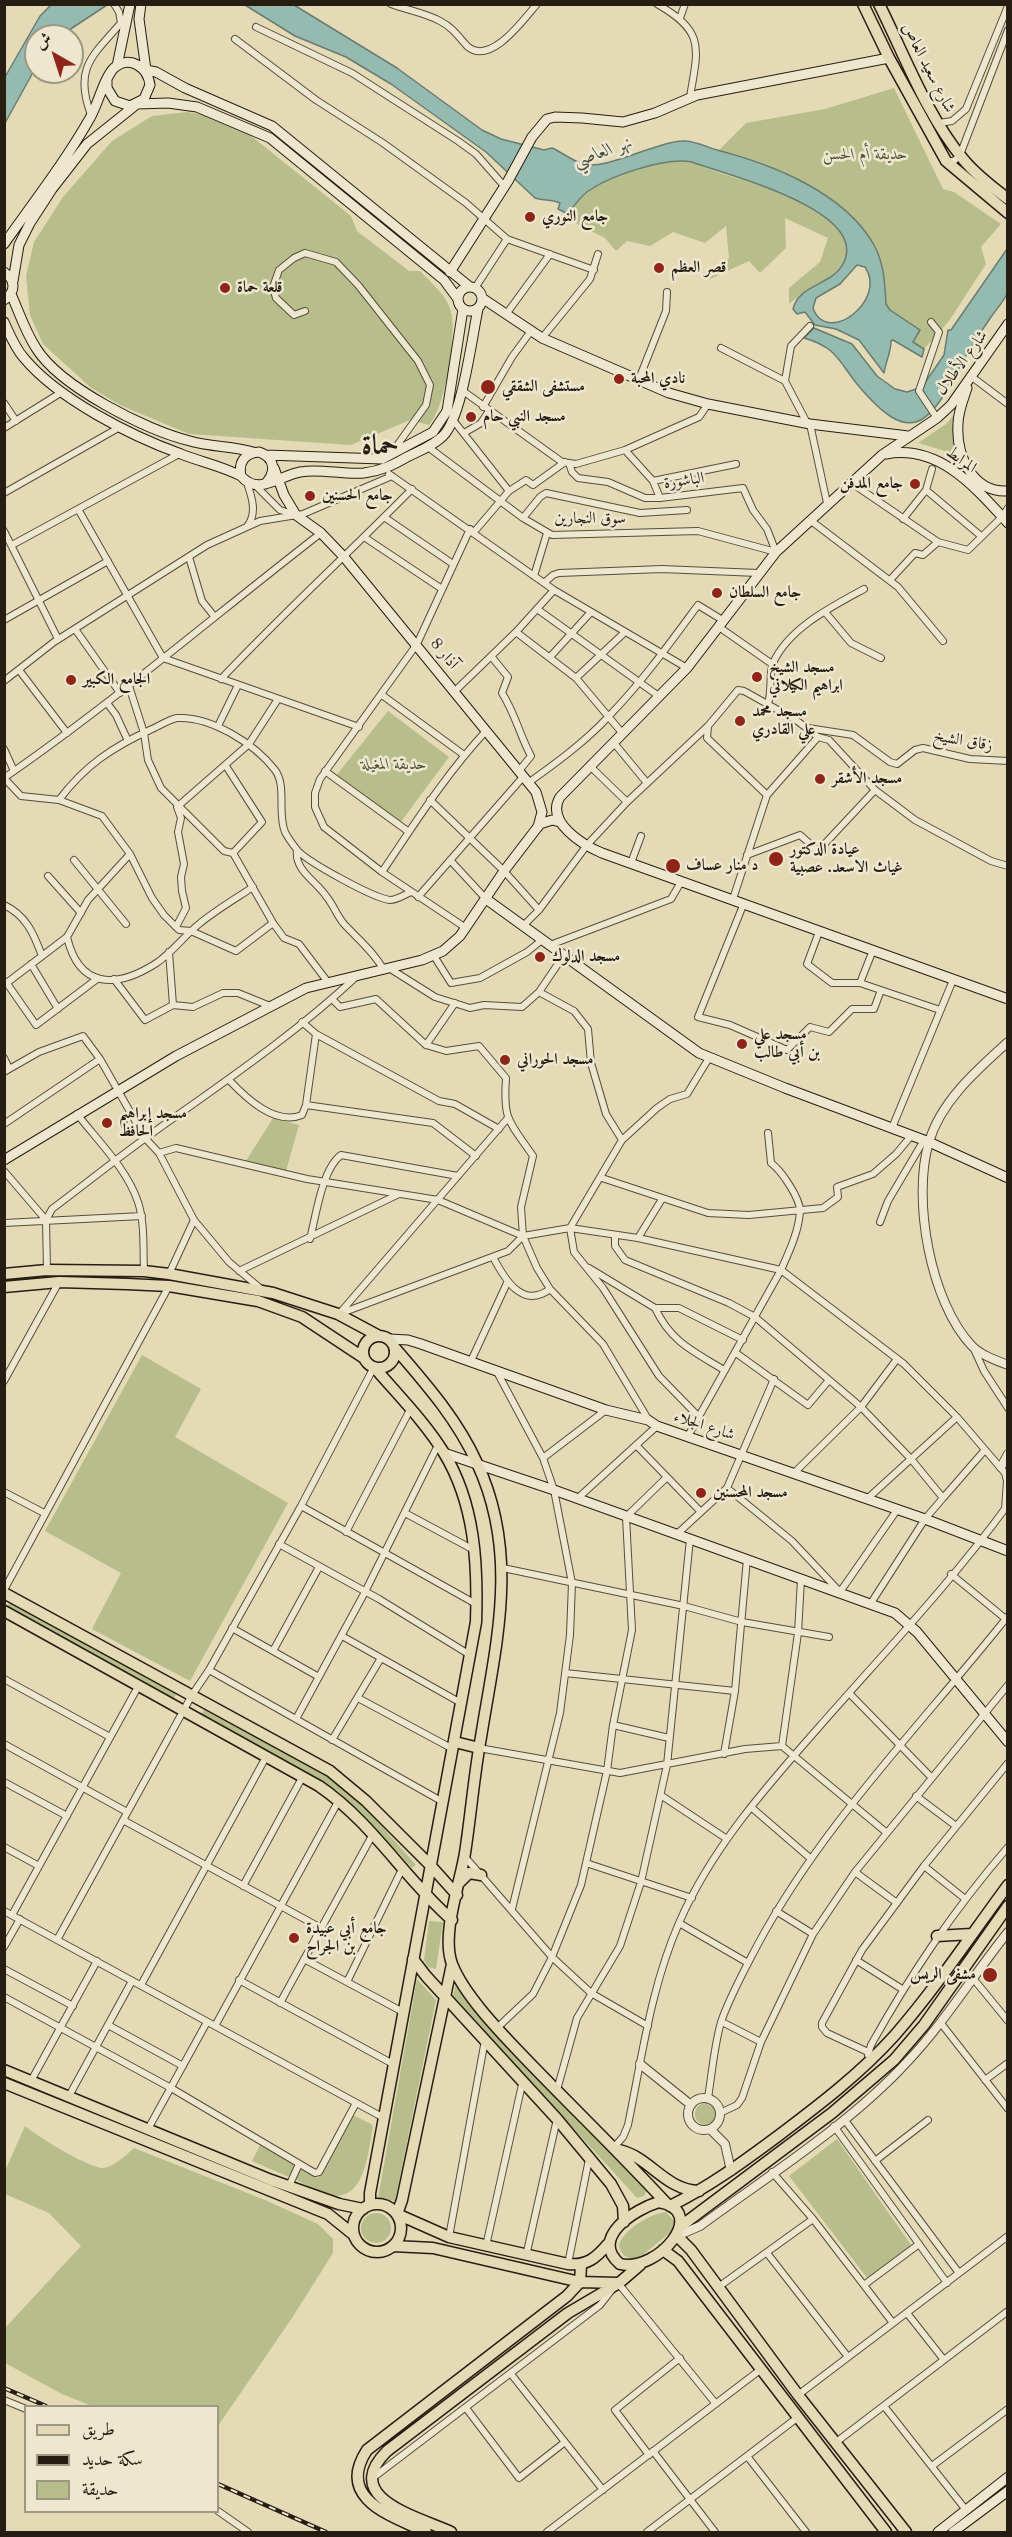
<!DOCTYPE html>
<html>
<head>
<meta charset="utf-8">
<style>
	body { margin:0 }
	#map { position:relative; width:1012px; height:2537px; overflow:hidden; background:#e4dab5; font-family:"Old Standard TT",Amiri,serif }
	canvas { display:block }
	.frame { position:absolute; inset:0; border:6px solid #261e13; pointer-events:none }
	.legend { position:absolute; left:24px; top:2405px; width:195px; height:108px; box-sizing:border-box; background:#ede7cf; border:2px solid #9d9784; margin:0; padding:8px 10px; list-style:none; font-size:18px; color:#261e13 }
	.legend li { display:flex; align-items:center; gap:12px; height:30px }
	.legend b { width:30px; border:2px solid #9d9784 }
	.north { position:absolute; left:24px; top:24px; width:60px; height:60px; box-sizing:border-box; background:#ede7cf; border:2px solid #9d9784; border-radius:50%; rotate:321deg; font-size:16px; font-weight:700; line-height:24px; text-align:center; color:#261e13 }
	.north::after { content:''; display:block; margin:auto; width:21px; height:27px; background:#8f2418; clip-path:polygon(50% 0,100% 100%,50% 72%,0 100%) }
</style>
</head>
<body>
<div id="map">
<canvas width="1012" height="2537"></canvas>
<div class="frame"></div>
<ul class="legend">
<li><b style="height:8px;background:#e4dab5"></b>طريق</li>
<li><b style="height:8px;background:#261e13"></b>سكة حديد</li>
<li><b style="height:16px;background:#b7be8b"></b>حديقة</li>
</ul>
<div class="north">ش</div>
</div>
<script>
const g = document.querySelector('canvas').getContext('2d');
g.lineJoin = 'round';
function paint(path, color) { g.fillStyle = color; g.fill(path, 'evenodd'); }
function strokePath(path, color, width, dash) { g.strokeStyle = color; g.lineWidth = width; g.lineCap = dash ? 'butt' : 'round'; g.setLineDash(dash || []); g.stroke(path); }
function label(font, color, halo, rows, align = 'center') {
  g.font = font + ' "Old Standard TT",Amiri,serif'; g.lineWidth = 5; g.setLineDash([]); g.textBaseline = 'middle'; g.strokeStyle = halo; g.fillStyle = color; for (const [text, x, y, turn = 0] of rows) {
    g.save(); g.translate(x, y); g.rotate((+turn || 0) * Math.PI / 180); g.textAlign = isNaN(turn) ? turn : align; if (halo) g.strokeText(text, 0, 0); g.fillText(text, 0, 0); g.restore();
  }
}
const green = new Path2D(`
	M894 88 943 189 954 192 1001 224 981 247 986 264 949 321 924 349 913 343 920 330C910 323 897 317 889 309 883 303 882 261 875 247 851 199 770 160 719 150L746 123 825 109Z
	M187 112 211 116 245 131 351 216 357 231 409 271H420C431 283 447 295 451 312 457 334 445 409 429 425L410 420 351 445 189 434 120 405 90 387 43 344 30 315 26 276 34 242 63 197 112 141 152 116Z
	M678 160C695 162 710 170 726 175 755 183 868 216 844 263 836 279 821 281 807 290 801 294 795 299 789 304V288L820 262 828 238 785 218 786 248 760 273 749 261 708 280 729 258 726 226 705 243 673 232 650 246 627 241 616 251 605 238 567 219C577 184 645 164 678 160Z
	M961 407C952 434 954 442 966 467L942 450 918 443 946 424Z
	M388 711 449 757 400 823 335 777Z
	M273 1118 299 1125 286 1171 246 1161Z
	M142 1355 201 1389 175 1437 288 1503 190 1681 92 1629 121 1573 45 1531Z
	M10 1602 177 1694 173 1699 7 1606Z
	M204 1710 330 1777 356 1797 416 1865 412 1868 362 1813 338 1791 201 1714Z
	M429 1921 443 1922 436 1969 428 1967 424 1960Z
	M417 1979 436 2000 395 2201 378 2198Z
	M456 1982 515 2055 648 2189 644 2196 637 2198 453 1996Z
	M695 2114a11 11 0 1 1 22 0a11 11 0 1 1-22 0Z
	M351 2114 371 2124 373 2127C368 2150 366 2203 329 2195 317 2192 305 2184 294 2179L299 2167 318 2178Z
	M25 2126C37 2136 88 2168 103 2168 114 2167 126 2155 134 2148L265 2200 318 2224 333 2239V2253L292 2318 218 2426V2406H92L62 2394 5 2363V2328L81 2246 49 2213 5 2194V2171Z
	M837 2139 911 2245 868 2279 789 2176Z
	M260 2145 296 2165 291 2178 252 2161Z
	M666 2212 675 2222 672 2231 639 2258C630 2260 620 2256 619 2246 621 2231 651 2213 666 2212Z
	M361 2228a15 15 0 1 1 30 0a15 15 0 1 1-30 0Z`);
const water = new Path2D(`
	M51 5H107L60 36H36V67L5 123V77L40 16Z
	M245 5H294L397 68 482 130 501 139 544 150 552 148C561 152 570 159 580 163 603 173 654 142 682 141 694 140 706 147 717 150 772 164 845 193 874 245 884 263 885 284 886 304L890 310 920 330 913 342 924 349 922 357 893 340 891 341C891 352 886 361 884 373L859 340 836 329 815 325 805 312 797 314 793 309C798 285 832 285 843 264 872 210 723 174 692 162 665 157 609 176 587 192 579 198 574 206 568 214L558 209 560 203C551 199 544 201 535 198L486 152 391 84 346 57 295 36ZM857 265 865 267C888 300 827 347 813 308L816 298 840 284Z
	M1007 249C1007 260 1011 285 1007 294 1003 302 996 310 991 317 981 332 970 347 962 363 929 426 911 449 857 384 838 360 836 347 804 338L814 328 852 344 877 376 895 389 907 392 922 387 944 355 948 330H951Z`);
const minor = new Path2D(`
	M391 4C407 10 425 13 440 21 452 27 458 36 467 46 490 67 524 19 537 4
	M657 4C706 32 698 48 690 97
	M680 18 685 4
	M256 27 352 73 458 141 476 154 505 187
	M235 39 316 100 383 143 466 203 507 239 594 270
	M91 115C74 69 91 57 121 23L119 12 114 4
	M939 123 952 121 966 109 1008 6
	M947 161H954L960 155 1008 30
	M475 288 507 239
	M305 311 294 315 276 298 273 287 279 270 294 258 305 253 336 262 358 285 418 361 430 385 426 405 393 451
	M507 313 550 254
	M931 322 939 332 919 391 937 418
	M542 338 590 279 598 254
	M721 348 785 381
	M972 377 1008 404
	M639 379 666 311 667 292
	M463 391 562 462 576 464 625 450 699 417 708 404
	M4 403 16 421
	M483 407 512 357 531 331
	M453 420 509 491
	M807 423 785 381 791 346 810 326
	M810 424 827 503
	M4 428 62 392
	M464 433 481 423 489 411
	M428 447 523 518 552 535 698 531 776 552
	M625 450 653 481 660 498
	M569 463 572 472 578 478 608 482 645 498H660L743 488 753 510 767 529 776 552
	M389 474 554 590 687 668
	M653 481 736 464
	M850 482 938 542 968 550 1002 517 1008 508
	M247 483C252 497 257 513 248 525
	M256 486 280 510 293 514
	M926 490 932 469
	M4 493 120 427
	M78 509 163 658 359 727
	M384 517 453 564
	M523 518 540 497 546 493 640 513 687 510
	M903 519 926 490 981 536
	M810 520 898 587 943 641
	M4 531 58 639
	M474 532 509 491 526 480 533 485 565 462
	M364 537 442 589
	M12 545 179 454
	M189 557 202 601 214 616
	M534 576 547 533
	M890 580 915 553 923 555 938 542
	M544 583 553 575 559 573 662 569 758 573
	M537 609 660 697
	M825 612 851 643 881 658
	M4 620 108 561
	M719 627 772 664
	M75 629 120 693
	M516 632 576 678 623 734
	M491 656 508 677 502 693C515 713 520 736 531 756L518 772
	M550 657 591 612
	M19 670 67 733
	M576 678 624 633
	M221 679C282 614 349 553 412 489
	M4 681 54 642 207 545 260 521 303 514 392 476
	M129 686 144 733 148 760 161 788 224 851 233 853 273 923 284 938 299 944 327 981
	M455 691 516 632 554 590
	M382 695 464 755
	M107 703 116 715 128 741
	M768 704C772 691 769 671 773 663 789 628 831 607 864 589
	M218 726 238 685
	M708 727 707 738 767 795
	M808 728 853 735 890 762 897 764 915 750 923 748 970 759 1008 761
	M614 743 647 783
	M4 749 14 771
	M226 766 262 822 233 853
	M591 767 627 802
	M325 771 409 832
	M528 783C556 763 585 742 609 716 642 682 670 643 698 605L724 621
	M59 800C85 765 113 747 152 729 159 726 170 719 177 718 211 716 255 744 275 770 287 786 277 813 285 832 288 838 294 846 298 851 310 863 373 898 390 900 397 900 404 895 411 892
	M430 800 504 871 539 910
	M297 850C294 870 316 881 326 896 333 904 337 916 344 924 358 939 373 951 384 970
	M747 855 800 835 818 851 875 790
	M74 860 126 924
	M450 860 486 899
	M631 863 641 836
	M382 872C415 823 446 774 486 731
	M48 876 81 913
	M418 897 523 777
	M733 899 767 795 818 737
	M744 903 698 1017 730 1025 787 1050 810 1027 829 1032 852 1009H874L881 990
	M4 905C26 915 34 934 42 956
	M273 923 236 951 191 931 179 930 164 915 152 898 130 854 102 816 59 800 21 796 4 778C114 702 215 615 321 533
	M523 926 539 910 587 845 627 802 708 726 738 690 744 691 796 720 818 737 829 740 875 790 915 820 991 861 1008 866
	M176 927 186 908 182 891 181 877 184 864 178 832 181 818 177 807 249 744 278 699
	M466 928 382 872 324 827 315 807V793L320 779 417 644 470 529
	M819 932 807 964 832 983H860L940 1010
	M67 937C79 988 115 989 155 964 171 954 184 936 199 924 216 910 235 899 253 887
	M550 945 671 899 681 882
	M169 952 173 1005
	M434 956 451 983 480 978 527 952 542 940
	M31 964 58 1009
	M389 968 435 997 470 1008 484 1005 522 1007 539 992 564 955
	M114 979 145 1020 173 1005 193 1007 223 993H238L270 1006
	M6 982 36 1025 97 979
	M860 983 873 950
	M4 985 67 937 88 900 130 854
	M539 992 574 1011 588 1029 591 1063 606 1114 622 1140
	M332 999 340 1007 376 999 426 1045 455 1003
	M302 1022 316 1034 439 1101 455 1104 499 1129
	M316 1034 306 1105 433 1123 476 1156
	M426 1045 446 1051 479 1046 506 1078C503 1121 509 1121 533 1156L521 1207 523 1236
	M4 1058 9 1068
	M4 1072 39 1052 83 1036 100 1059 145 1138 159 1153 194 1220 229 1262 260 1288
	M229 1080C246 1098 275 1126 302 1115L306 1105
	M77 1114C98 1141 127 1169 138 1202 145 1223 143 1249 144 1271
	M4 1124 100 1059
	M892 1128 953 980
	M159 1153 176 1148 307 1179 438 1200 523 1236 537 1268 550 1289 603 1344 648 1419
	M4 1171 46 1220 47 1270
	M602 1178 708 1213 749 1215 823 1208 838 1197 837 1187 873 1174 896 1154 912 1135
	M46 1220 52 1209C84 1185 115 1160 147 1137 218 1086 292 1037 357 976
	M880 1222 888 1201 924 1140
	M4 1223 142 1216
	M615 1235V1246L625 1260 729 1303 755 1317 861 1407 911 1459 943 1498 925 1519 871 1603
	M638 1238 662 1199
	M310 1239C316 1216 322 1169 341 1155L458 1176
	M493 1257C504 1278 522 1310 550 1289
	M589 1268 655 1308H679L743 1340
	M239 1271 399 1194
	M169 1274 194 1220
	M655 1308C671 1342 693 1351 724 1370
	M339 1314 508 1251 523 1236 570 1228 638 1238 781 1270 904 1364 957 1417 1005 1473 1007 1481 1005 1509
	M339 1314 507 1119
	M974 1349 984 1371 1008 1408
	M736 1353 808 1405 829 1380
	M471 1361 507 1283
	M496 1370 543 1458 554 1490 572 1583 570 1635 560 1713 512 1909
	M4 1381 59 1282
	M698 1416 659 1376 603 1288 574 1252 570 1228 622 1140 657 1108 670 1099 687 1094 709 1058
	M688 1436 781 1270C789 1252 799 1231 800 1211 800 1198 781 1170 771 1163L768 1133
	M636 1445 700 1511
	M543 1458 606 1410
	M794 1473 861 1407 897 1359
	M727 1488 792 1541 840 1592 897 1510
	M4 1492 44 1513
	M578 1498 657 1426
	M943 1498 984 1451
	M867 1499 957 1417
	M301 1506 476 1604
	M405 1513 474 1550
	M346 1532 411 1408
	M677 1534 727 1488 774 1379
	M279 1544 379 1599 470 1655
	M503 1568 684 1606 742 1622 829 1637
	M951 1574 1007 1620
	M4 1590 169 1286
	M232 1628 319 1677
	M342 1636 461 1703
	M273 1651 319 1567
	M209 1670 443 1802
	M565 1673 735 1691
	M4 1679 110 1737
	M849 1693 931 1777
	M358 1698 453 1749
	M296 1719 365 1592 438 1445
	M613 1725 669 1738
	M332 1740 381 1658
	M4 1744 127 1812
	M782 1746 798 1633 801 1579
	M479 1748 620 1773 745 1749 782 1746 887 1833
	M724 1754 735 1691 747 1559
	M4 1782 67 1816
	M662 1796 727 1839
	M916 1796 956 1826
	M751 1807 810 1858
	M123 1820 321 1928
	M4 1847 39 1866
	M465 1857 552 1957 591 1993 648 2026
	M586 1863 692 1898
	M924 1866 964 1898
	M855 1872 897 1903
	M243 1886 303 1776
	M4 1911 384 2118
	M776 1911 813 1934
	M12 1915 139 1685
	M679 1923 748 1963
	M57 1940 192 1695 209 1670 301 1506 374 1367
	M4 1947 20 1919
	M304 1959 403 2012
	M856 1960 902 1989
	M4 1969 73 2006
	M972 1977 1008 2021
	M239 1980 393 2064
	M347 1982 403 1867
	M141 1985 266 1757
	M4 1997 171 2088 315 2173 319 2172 356 2103
	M280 2003 373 1834
	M722 2022 761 2042
	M940 2022 1008 2109
	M108 2025 183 2066
	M215 2026 339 1800
	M497 2028 533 1994 552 1957 581 1885 607 1771 613 1725 632 1630 626 1517 667 1477
	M868 2052 827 2033 822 2027V2023L862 1950 924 1866 1008 1763
	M868 2055 871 2045C912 1972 953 1911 1008 1847
	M985 2080 1008 2063
	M31 2081 97 1961
	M557 2090 577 2018 620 1946 641 1882 667 1765 690 1539
	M69 2096 132 1981
	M708 2098C712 2073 714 2047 721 2022 730 1996 745 1969 758 1944 824 1822 922 1724 1008 1616
	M720 2113 737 2105 742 2098 761 2042 813 1934 855 1872 1008 1685
	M844 2119 959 2273
	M834 2126 947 2283
	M148 2129 207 2022
	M614 2147 623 2137 628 2125C642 2057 651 1987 679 1923 711 1849 766 1787 819 1727 882 1655 950 1584 1007 1506
	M875 2161 928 2120
	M772 2172 813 2219 893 2323
	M289 2186 299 2164
	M449 2237 485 2040
	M486 2246 523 2080
	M767 2253 848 2357
	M526 2256 557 2119
	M568 2264 589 2159
	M618 2283 716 2404
	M864 2285 919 2244
	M717 2288 813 2219
	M907 2313 944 2360
	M511 2374 603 2490
	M798 2395 1008 2236
	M4 2400 26 2409
	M884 2406 966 2510
	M466 2408 519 2478 565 2442
	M835 2443 1008 2311
	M653 2451 715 2532
	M649 2455 615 2410 680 2358
	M747 2456 806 2532
	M932 2466 1008 2409
	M374 2477 600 2305 611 2291
	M218 2511 248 2532
	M547 2532 760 2370
	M647 2532 797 2418`);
const tertiary = new Path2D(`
	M1008 1042C977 1070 941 1101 929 1142 912 1198 930 1302 972 1346 981 1355 995 1360 1008 1365
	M1001 1467 1008 1454
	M640 2064 691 2105
	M688 2114a16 16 0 1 1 32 0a16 16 0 1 1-32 0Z
	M710 2129 725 2144 731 2171
	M677 2236 700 2226C768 2176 850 2124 907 2062 945 2022 974 1974 1008 1932`);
const secondary = new Path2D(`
	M141 4 139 19 146 70 156 72 185 88 272 126 470 287
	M117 66 130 4
	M4 244C33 203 65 162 90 118 98 104 104 78 114 68 130 54 148 68 150 85L144 99 130 106 115 101 107 88V81
	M4 272C16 280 16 292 4 300
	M450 272 508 181 532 137 547 119 555 117 582 118 623 122 655 113 697 95 889 58
	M13 281 19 245 30 223 52 189 87 144 137 104 168 103 197 107 270 138 444 280 458 299
	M458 299a12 12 0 1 1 24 0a12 12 0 1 1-24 0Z
	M11 294C19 312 25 331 36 348 60 387 146 430 190 441 210 447 233 446 253 452
	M482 298 542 338 669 393 708 404 810 424 908 436
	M4 322C10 335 15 348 24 358 58 399 131 436 181 454 201 462 222 466 241 476
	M1008 324 951 405 937 418 882 455 776 552 687 668 560 797C545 822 583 845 602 853L1008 999
	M967 388C963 400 958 412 958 424 956 455 972 493 1008 491
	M886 454C939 444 975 487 1008 523
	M266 455 382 459 433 432 447 411 463 309
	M274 468 284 495 296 515 321 533 344 557 536 792 542 812 538 827
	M265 484C276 473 276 458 259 452 245 453 238 462 241 476 258 496 279 476 300 472 320 468 343 475 364 473 381 471 393 465 407 457 419 451 433 446 443 436 462 418 472 337 478 309
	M486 899 699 1053 785 1088 929 1142 1008 1178
	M4 1160 176 1056 306 988 422 960 443 951 460 936 504 871 540 824 552 820 560 822
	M389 1339 408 1340 421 1344 606 1410 648 1420 657 1426 925 1519 1008 1551
	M444 1453 554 1490 895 1613 917 1632 1008 1742
	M938 2532 1008 2477
	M953 2532 1008 2491`);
const primary = new Path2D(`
	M863 4 889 58 946 161 1008 213
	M879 4C905 56 926 114 963 159 975 174 992 187 1008 199
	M4 1274 47 1270 144 1271 169 1274 273 1293 338 1314 379 1336
	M4 1287 59 1282 127 1284 169 1286 258 1301 302 1317 364 1358
	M363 1352a16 16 0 1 1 32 0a16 16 0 1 1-32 0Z
	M395 1348C426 1384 457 1419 477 1463 520 1555 496 1643 481 1737 474 1775 471 1814 465 1853 460 1884 441 1934 452 1964 464 1995 501 2033 524 2057 571 2106 621 2154 667 2204
	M4 1593 330 1771 366 1801 431 1866 457 1895
	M4 1611 319 1786C372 1822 404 1878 452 1920
	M455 1742 479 1748
	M458 1884 469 1873 481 1875
	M937 1936 971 1934
	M413 1959 426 1976 557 2119 611 2184 623 2206 624 2222
	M452 1964 402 2200 397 2214 449 2237 568 2264C587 2266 596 2258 608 2244
	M4 2070 271 2180 339 2204 363 2209
	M4 2083 328 2214 354 2235
	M619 2150C650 2157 665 2190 699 2191
	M659 2202C710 2211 658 2273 620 2264 589 2238 635 2209 659 2202Z
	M353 2228a24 24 0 1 1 48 0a24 24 0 1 1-48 0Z
	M370 2205V2193L476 1622C478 1564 475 1504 444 1453 425 1422 398 1395 374 1367
	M670 2206C709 2187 743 2162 778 2136 819 2105 860 2074 895 2035 936 1988 971 1935 1008 1885
	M681 2226 832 2113 894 2060 924 2025 1008 1906
	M677 2236 691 2250 798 2395 906 2532
	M393 2246 433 2248 580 2282 617 2283
	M663 2250 678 2261 886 2532
	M426 2532C392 2516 335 2499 367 2450L567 2296 580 2282 581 2266
	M451 2532C416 2516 340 2498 387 2451L568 2313 619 2283 640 2265`);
const rail = new Path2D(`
	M4 2388 46 2406
	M218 2484 326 2532`);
const markers = [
	[530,217,6,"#8f2418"],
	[659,268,6,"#8f2418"],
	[225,288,6,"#8f2418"],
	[619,379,6,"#8f2418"],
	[488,387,8,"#8f2418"],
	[471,417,6,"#8f2418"],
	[915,484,6,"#8f2418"],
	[310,496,6,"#8f2418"],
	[717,593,6,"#8f2418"],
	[757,677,6,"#8f2418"],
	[71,680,6,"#8f2418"],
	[740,721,6,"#8f2418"],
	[820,779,6,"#8f2418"],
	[776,859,8,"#8f2418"],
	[673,866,8,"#8f2418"],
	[540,957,6,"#8f2418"],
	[742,1044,6,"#8f2418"],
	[505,1060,6,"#8f2418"],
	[107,1123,6,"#8f2418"],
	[701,1493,6,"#8f2418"],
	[294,1938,6,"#8f2418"],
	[990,1975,8,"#8f2418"]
];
const streetNames = [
	["شارع سعيد العاص",928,68,63],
	["شارع الأطلال",962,363,-54],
	["المرابط",961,460,36],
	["الباشورة",684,481,-8],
	["سوق النجارين",590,519],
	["8 آذار",444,654,51],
	["زقاق الشيخ",963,741,10],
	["شارع الجلاء",704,1426,18]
];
const parkNames = [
	["حديقة أم الحسن",865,155],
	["حديقة المغيلة",394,765]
];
const poiNames = [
	["جامع النوري",542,217],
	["قصر العظم",671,268],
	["قلعة حماة",237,288],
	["نادي المحبة",631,379],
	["مستشفى الشققي",502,387],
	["مسجد النبي حام",483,417],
	["جامع المدفن",903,484,"right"],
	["جامع الحسنين",322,496],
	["جامع السلطان",729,593],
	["مسجد الشيخ",769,668],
	["ابراهيم الكيلاني",769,686],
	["الجامع الكبير",83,680],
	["مسجد محمد",752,712],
	["علي القادري",752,730],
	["مسجد الأشقر",832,779],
	["عيادة الدكتور",790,850],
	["غياث الاسعد. عصبية",790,868],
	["د منار عساف",686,866],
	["مسجد الدلوك",552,957],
	["مسجد علي",754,1035],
	["بن أبي طالب",754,1053],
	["مسجد الحوراني",517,1060],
	["مسجد إبراهيم",119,1114],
	["الحافظ",119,1132],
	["مسجد المحسنين",713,1493],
	["جامع أبي عبيدة",306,1929],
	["بن الجراح",306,1947],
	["مشفى الريس",976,1975,"right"]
];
const waterNames = [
	["نهر العاصي",603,152,-19]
];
const townNames = [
	["حماة",380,447]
];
paint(green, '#b7be8b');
paint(water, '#95bab0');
strokePath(water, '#697c71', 1.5);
strokePath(minor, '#564d3c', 8);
strokePath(tertiary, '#564d3c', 10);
strokePath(secondary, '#261e13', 11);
strokePath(primary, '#261e13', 13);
strokePath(minor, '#ede7cf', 6);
strokePath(tertiary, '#ede7cf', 8);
strokePath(secondary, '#ede7cf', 9);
strokePath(primary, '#e4dab5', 10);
strokePath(rail, '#261e13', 4.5);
strokePath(rail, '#ede7cf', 2, [7]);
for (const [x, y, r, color] of markers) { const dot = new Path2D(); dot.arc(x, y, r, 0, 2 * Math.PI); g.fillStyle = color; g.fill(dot); strokePath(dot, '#ede7cf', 2); }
label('16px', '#261e13', '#ede7cf', streetNames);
label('italic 16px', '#524e37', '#ede7cf', parkNames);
label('bold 16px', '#261e13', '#ede7cf', poiNames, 'left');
label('italic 18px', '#474d42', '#ede7cf', waterNames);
label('bold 28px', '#261e13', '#ede7cf', townNames);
</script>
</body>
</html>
